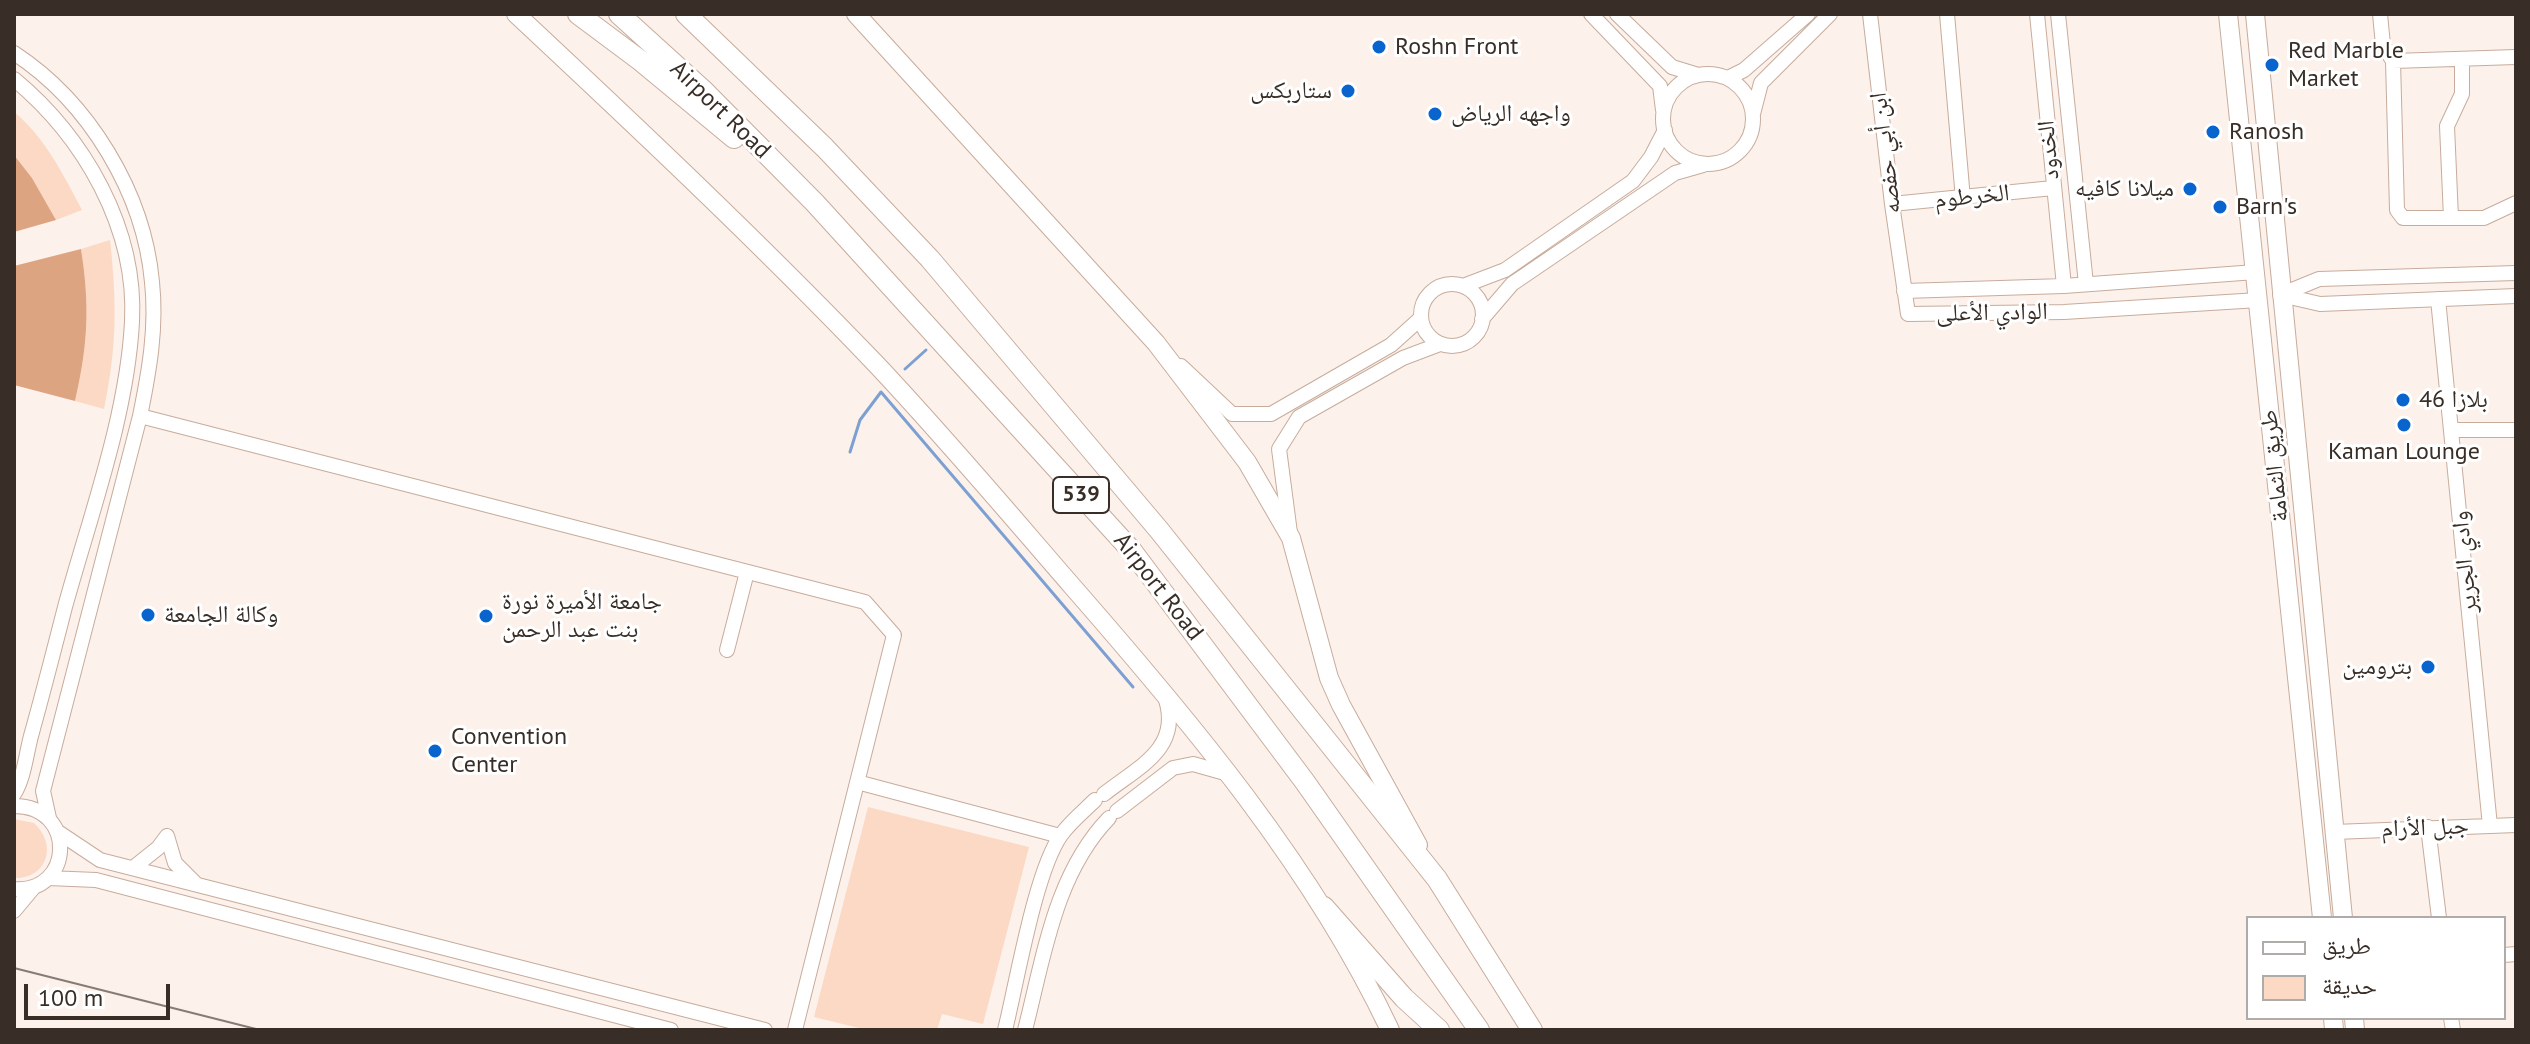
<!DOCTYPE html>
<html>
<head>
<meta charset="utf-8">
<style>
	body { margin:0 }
	#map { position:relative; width:2530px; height:1044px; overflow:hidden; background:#fdf1eb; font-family:"PT Sans","Noto Naskh Arabic",sans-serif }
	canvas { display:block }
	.frame { position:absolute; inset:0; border:16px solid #382e27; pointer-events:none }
	.legend { position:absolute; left:2246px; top:916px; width:260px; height:104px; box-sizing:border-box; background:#fff; border:2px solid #afaba9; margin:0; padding:10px 14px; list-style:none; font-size:24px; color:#382e27 }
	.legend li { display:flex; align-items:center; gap:16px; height:40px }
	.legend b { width:40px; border:2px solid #afaba9 }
	.scale { position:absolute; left:24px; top:984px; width:146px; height:36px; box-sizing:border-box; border:4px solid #382e27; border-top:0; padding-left:10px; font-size:24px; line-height:28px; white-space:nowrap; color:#382e27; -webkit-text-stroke:6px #fff; paint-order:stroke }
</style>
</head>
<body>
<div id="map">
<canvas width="2530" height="1044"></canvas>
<div class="frame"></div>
<ul class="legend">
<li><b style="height:10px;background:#fff"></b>طريق</li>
<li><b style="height:22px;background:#fbd9c5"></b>حديقة</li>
</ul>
<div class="scale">100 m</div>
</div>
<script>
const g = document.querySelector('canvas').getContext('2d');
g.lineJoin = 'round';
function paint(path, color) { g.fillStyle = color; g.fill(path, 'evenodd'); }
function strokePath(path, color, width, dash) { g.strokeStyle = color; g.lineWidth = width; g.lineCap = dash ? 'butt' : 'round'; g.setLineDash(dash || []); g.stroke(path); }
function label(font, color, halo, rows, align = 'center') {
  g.font = font + ' "PT Sans","Noto Naskh Arabic",sans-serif'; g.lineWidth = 6; g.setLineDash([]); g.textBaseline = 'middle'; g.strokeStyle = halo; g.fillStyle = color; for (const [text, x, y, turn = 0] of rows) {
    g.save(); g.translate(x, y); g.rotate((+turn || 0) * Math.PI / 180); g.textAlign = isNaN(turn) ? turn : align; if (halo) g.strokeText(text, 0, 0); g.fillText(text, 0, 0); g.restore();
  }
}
const green = new Path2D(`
	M14 112C45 137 64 176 82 210L56 220 32 178 14 155Z
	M110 240C117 304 117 346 104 409L75 401C88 345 90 306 81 249Z
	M868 807 1029 847 983 1024 942 1014 937 1030H867L814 1017Z
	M14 819 34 823C58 845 47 879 14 878Z`);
const forest = new Path2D(`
	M14 155 32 178 56 220 14 232Z
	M81 249C90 306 88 345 75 401L14 385V266Z`);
const stream = new Path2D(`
	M905 369 926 350
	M850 452 860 420 881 392 1133 687`);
const minor = new Path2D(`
	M1591 14 1660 86 1663 110
	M1617 14 1672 67 1698 75
	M1870 14 1892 204 1908 314 2064 312 2259 300
	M1947 14 1963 199
	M2037 14 2064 286
	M2058 14 2086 284
	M2380 14 2383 45 2393 61 2397 210 2403 218H2484L2516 203
	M14 53C89 102 144 193 152 282 157 328 149 372 140 416L43 791 49 818
	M2393 61 2516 57
	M1663 119a45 45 0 1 1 90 0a45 45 0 1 1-90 0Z
	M1728 78 1744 70 1808 14
	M14 79C84 137 137 228 132 322 127 416 90 516 65 607 54 650 43 693 31 736 26 755 24 778 14 794
	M1753 114 1761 83 1830 14
	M1892 204 2053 188
	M2451 218 2447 126 2462 94V59
	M1421 315a31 31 0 1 1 62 0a31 31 0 1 1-62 0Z
	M1463 286 1505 270 1633 181 1651 157 1665 130
	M1904 291 2064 286 2256 272
	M2280 295 2319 279 2516 273
	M2281 295 2320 304 2516 296
	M2438 299 2490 826
	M1482 319 1512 284 1675 173 1703 165
	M1181 366 1232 414H1271L1391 345 1421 318
	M140 416 865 602 894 635 795 1030
	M2452 430H2516
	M1290 533 1279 449 1299 417 1403 358 1440 344
	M727 650 747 572
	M857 782 1060 836
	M1104 794C1138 767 1181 749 1166 700
	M14 806C78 806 73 894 14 889
	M1117 811 1173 768 1193 764 1225 773
	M2428 827 2439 918
	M58 832 100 860 765 1030
	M2334 832 2516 825
	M133 868 158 848 167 836 175 863 196 884
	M48 878 96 880 671 1030
	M14 911 34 887
	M2504 955 2516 954
	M2451 1018 2453 1030
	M1005 1030C1017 982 1035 872 1061 835 1070 822 1084 811 1095 800
	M1025 1030C1044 956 1055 874 1109 818`);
const major = new Path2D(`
	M516 14C638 128 759 242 875 363 943 435 1007 511 1072 586 1190 721 1313 867 1390 1030
	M856 14 1156 343 1247 462 1291 538 1329 678 1341 705 1418 845
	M2228 14 2322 918
	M2255 14 2343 918
	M2333 1018 2334 1030
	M2354 1018 2355 1030`);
const highway = new Path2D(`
	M578 14 641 61 734 138
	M619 14 705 92 815 203 1132 551 1305 782 1479 1030
	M686 14 825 148 930 259 1159 530 1437 879 1532 1030
	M1324 907 1404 998 1439 1030`);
const tram = new Path2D(`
	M14 968 260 1030`);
const markers = [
	[1379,47,8,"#0a64cd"],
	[2272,65,8,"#0a64cd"],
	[1348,91,8,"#0a64cd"],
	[1435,114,8,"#0a64cd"],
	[2213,132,8,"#0a64cd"],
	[2190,189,8,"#0a64cd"],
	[2220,207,8,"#0a64cd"],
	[2403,400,8,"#0a64cd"],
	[2404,425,8,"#0a64cd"],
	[148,615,8,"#0a64cd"],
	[486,616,8,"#0a64cd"],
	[2428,667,8,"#0a64cd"],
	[435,751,8,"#0a64cd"]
];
const shields = [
	[1081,495,56]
];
const shieldNames = [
	["539",1081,495]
];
const poiNames = [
	["Roshn Front",1395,47],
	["Red Marble",2288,51],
	["Market",2288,79],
	["ستاربكس",1332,91,"right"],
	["واجهه الرياض",1451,114],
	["Ranosh",2229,132],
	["ميلانا كافيه",2174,189,"right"],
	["Barn's",2236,207],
	["بلازا 46",2419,400],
	["Kaman Lounge",2404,452,"center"],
	["جامعة الأميرة نورة",502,602],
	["بنت عبد الرحمن",502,630],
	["وكالة الجامعة",164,615],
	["بترومين",2412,667,"right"],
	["Convention",451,737],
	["Center",451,765]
];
const streetNames = [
	["Airport Road",720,110,44],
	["الخدود",2049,150,-95],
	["ابن أبي حفصه",1886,153,-97],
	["الخرطوم",1972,197,-6],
	["الوادي الأعلى",1992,313,-1],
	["طريق الثمامة",2275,466,-96],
	["وادي الجرير",2465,562,-95],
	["Airport Road",1158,587,52],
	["جبل الأرام",2425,828,-2]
];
paint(green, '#fbd9c5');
paint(forest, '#dda481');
strokePath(stream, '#7da0d2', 3);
strokePath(minor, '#c7ac9c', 16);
strokePath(major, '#c7ac9c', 20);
strokePath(highway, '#c7ac9c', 22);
strokePath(minor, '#fff', 14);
strokePath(major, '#fff', 18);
strokePath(highway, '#fff', 20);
strokePath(tram, '#877c75', 2);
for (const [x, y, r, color] of markers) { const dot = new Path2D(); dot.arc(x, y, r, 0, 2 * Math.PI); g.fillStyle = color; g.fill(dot); strokePath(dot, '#fff', 3); }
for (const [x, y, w] of shields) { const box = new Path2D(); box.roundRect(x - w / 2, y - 18, w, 36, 6); g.fillStyle = '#fff'; g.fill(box); strokePath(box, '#382e27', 2); }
label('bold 22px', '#382e27', null, shieldNames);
label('24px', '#382e27', '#fff', poiNames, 'left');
label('24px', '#382e27', '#fff', streetNames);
</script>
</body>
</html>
